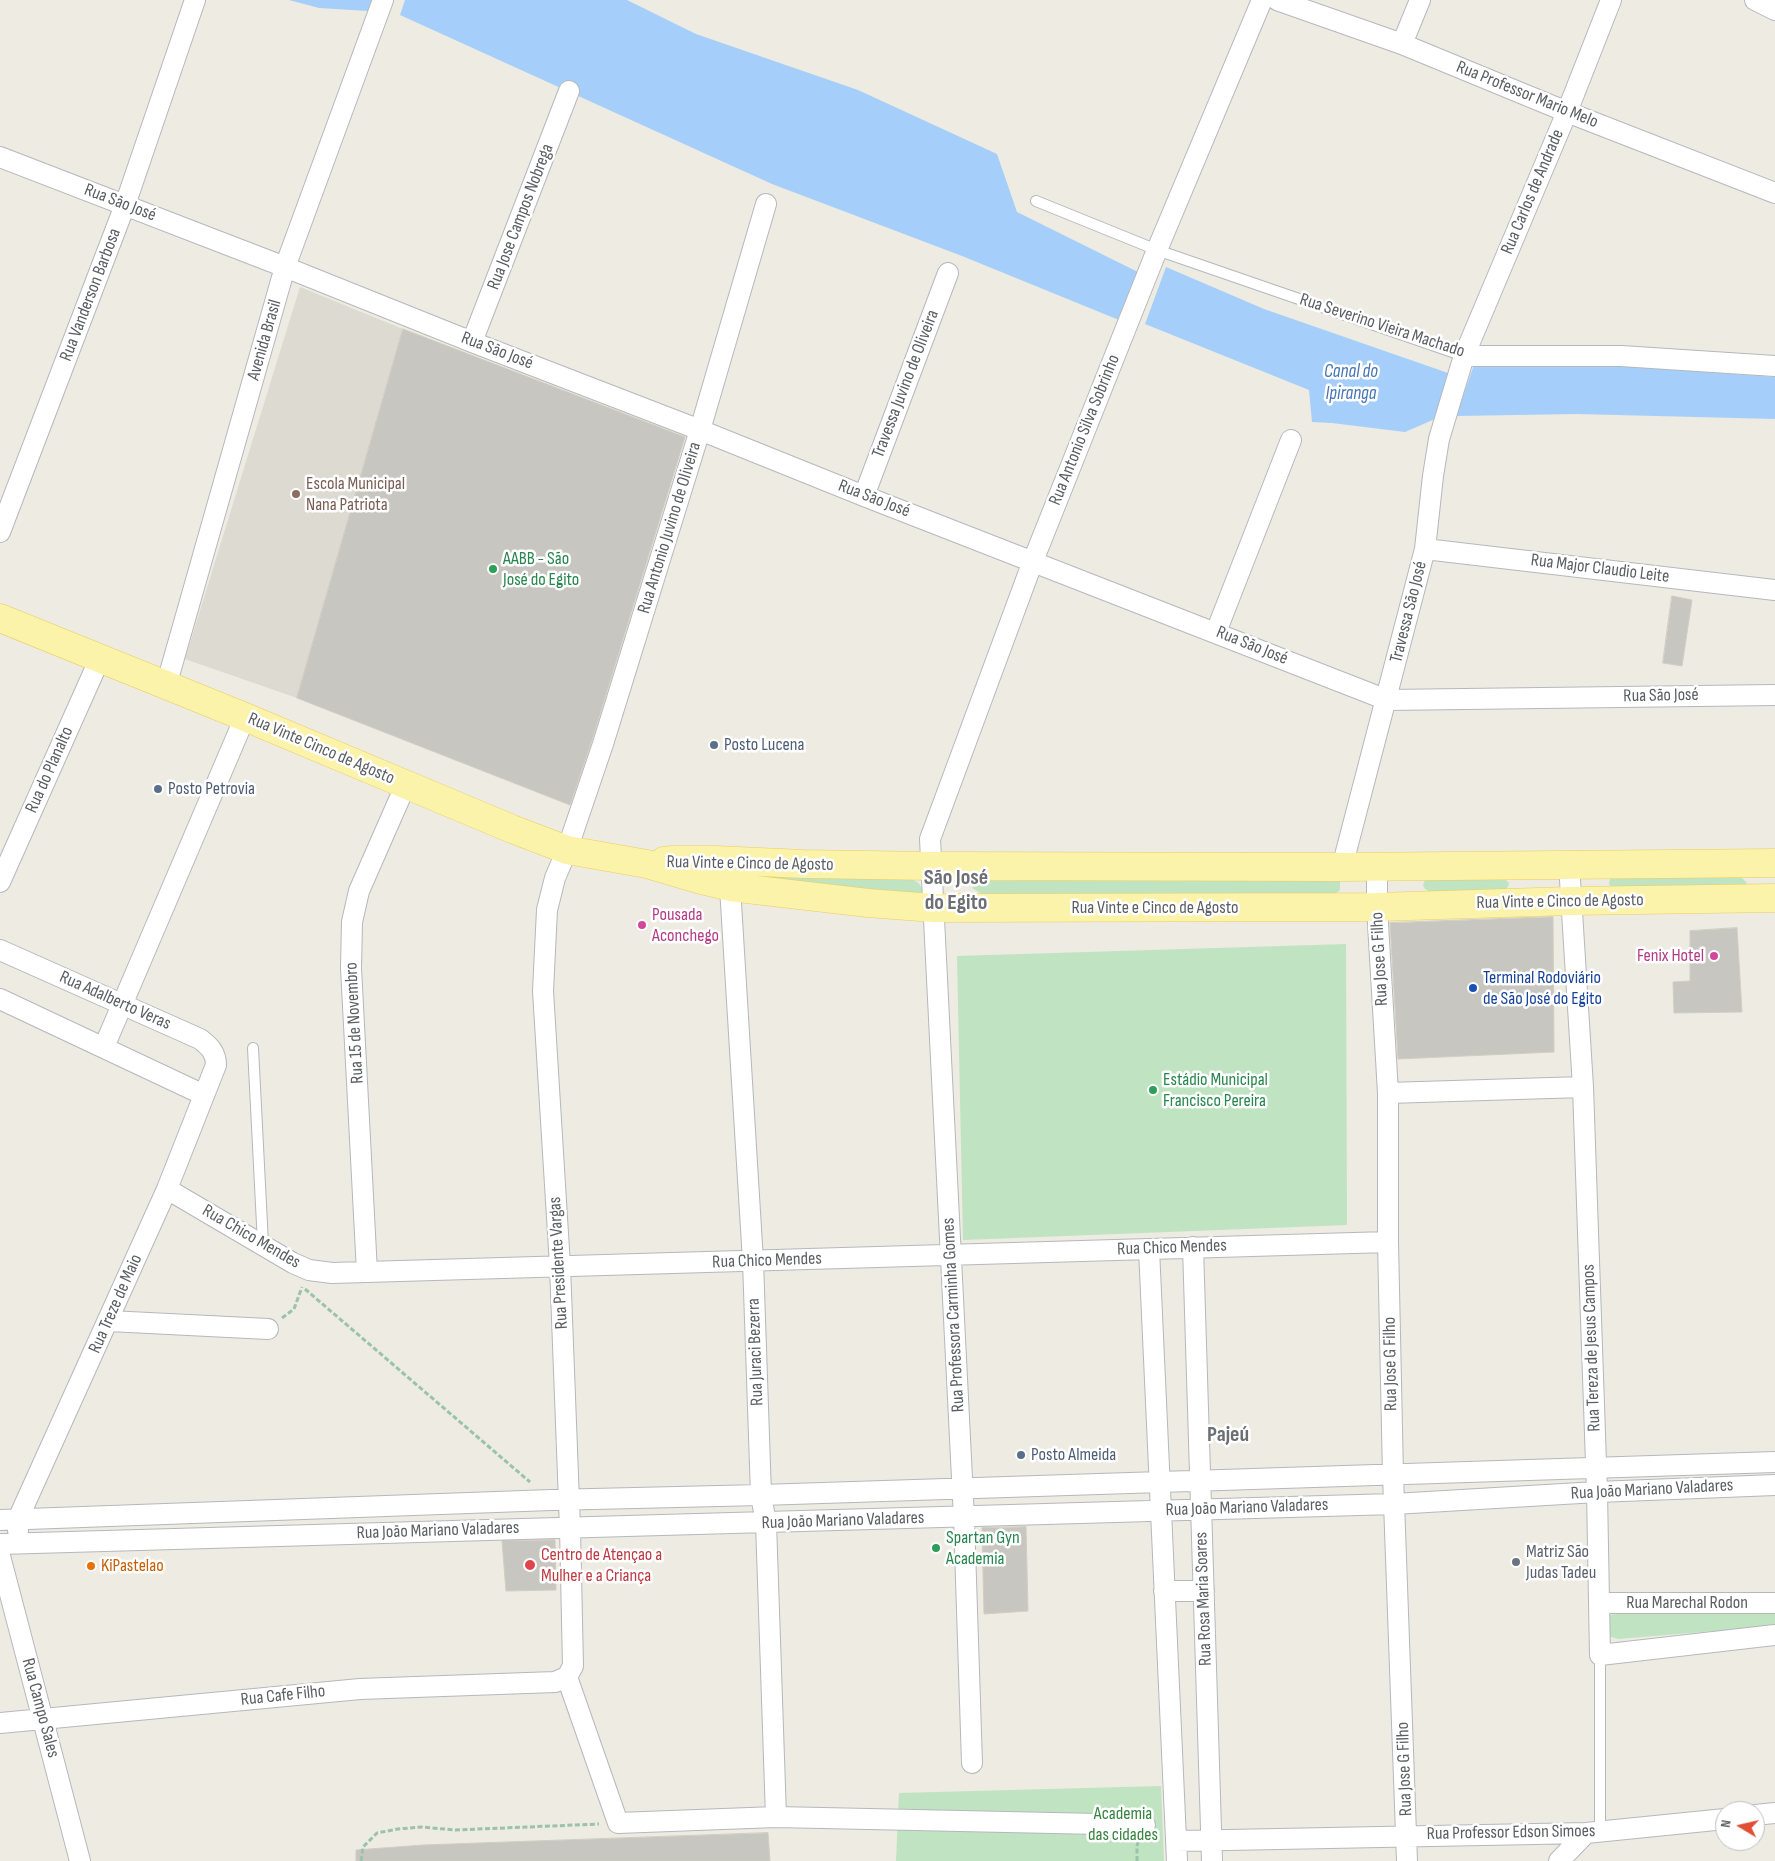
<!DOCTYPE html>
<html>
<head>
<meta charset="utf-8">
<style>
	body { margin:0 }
	#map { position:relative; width:1775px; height:1861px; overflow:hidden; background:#edebe2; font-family:"Sofia Sans Condensed",sans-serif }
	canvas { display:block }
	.north { position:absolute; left:1715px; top:1801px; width:50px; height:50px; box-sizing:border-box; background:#fff; border:1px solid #bdbfc0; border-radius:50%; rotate:279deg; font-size:14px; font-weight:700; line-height:20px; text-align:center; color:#5b5e62 }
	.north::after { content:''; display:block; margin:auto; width:18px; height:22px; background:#e04f35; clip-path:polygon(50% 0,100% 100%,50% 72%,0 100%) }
</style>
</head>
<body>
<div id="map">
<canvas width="1775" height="1861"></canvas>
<div class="north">N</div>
</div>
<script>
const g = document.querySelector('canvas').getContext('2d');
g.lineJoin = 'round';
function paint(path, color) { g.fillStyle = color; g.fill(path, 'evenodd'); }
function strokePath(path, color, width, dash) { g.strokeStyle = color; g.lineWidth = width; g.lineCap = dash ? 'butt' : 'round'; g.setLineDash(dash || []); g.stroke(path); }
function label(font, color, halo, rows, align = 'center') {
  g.font = font + ' "Sofia Sans Condensed",sans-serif'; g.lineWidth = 5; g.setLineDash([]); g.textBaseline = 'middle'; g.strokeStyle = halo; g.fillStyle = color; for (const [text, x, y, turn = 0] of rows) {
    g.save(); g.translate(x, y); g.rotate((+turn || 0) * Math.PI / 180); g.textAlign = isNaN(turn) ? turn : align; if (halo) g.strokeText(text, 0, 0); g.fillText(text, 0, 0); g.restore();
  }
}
const education = new Path2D(`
	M300 287 403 329 297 698 185 659Z`);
const green = new Path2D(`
	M701 871 905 876C914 880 921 882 923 892L908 895Z
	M1740 876 1747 883 1744 887 1611 888 1609 884 1610 879 1616 877Z
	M1336 877 1340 880V890L1335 894H982L972 888 978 881Z
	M1503 877 1509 883 1508 887 1504 890 1430 892 1425 889 1423 885 1425 880 1430 878Z
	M1346 944 1347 1225 963 1240 957 956Z
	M1775 1611V1626L1618 1639 1609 1636 1606 1620 1610 1615 1616 1614Z
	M1161 1786 1164 1861H896L899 1793Z`);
const water = new Path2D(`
	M289 0H372L368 11 319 8Z
	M405 0H627L696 34 858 90 997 154 1017 212 1146 276 1119 320 962 256 772 184 400 15Z
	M1166 267 1264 309 1448 373 1435 419 1405 432 1332 423 1312 422 1309 390 1145 324Z
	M1475 362 1587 363 1775 377V419L1577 414 1456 416Z`);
const building = new Path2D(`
	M403 329 685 437 592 740 570 805 297 698Z
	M1672 596 1692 600 1682 666 1663 663Z
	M1553 917 1554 1052 1398 1059 1390 923Z
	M1737 928 1742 1012 1674 1013 1673 982 1690 981V931Z
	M1026 1527 1028 1611 984 1614 982 1528Z
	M555 1540 556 1590 506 1591 502 1541Z
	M768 1833 770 1861H356V1850L423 1845Z`);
const path = new Path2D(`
	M305 1289 530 1482
	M282 1318 294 1309 302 1287
	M361 1861 363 1847 377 1833 398 1829 422 1827 455 1830 599 1824
	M1137 1861V1846L1138 1842`);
const service = new Path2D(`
	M1036 201 1157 250 1464 356
	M253 1048 263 1244
	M1600 1832V1655`);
const minor = new Path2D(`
	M1277 0 1402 44 1567 112 1775 193
	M1755 0 1775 10
	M1402 44 1420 0
	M0 157 285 267 472 342 700 430 864 496 1387 700 1775 695
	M472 342 569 91
	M1464 356H1621L1775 366
	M864 496 948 273
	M0 532 125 205 195 0
	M1425 549 1775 590
	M1216 632 1291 440
	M166 686 285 267 383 0
	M1569 864 1583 1087 1597 1492 1600 1655 1775 1635
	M1342 867 1425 549 1433 476 1439 439 1464 356 1567 112 1611 0
	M1377 867V907L1388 1093V1242L1393 1475 1407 1861
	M0 882 100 658
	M730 887 753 1261 761 1495 766 1523 776 1817
	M0 950 200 1039C209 1046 216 1052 216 1065L167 1189 18 1519V1531
	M0 999 204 1095
	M104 1047 245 717
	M1388 1093 1583 1087
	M167 1189 293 1263 309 1270 332 1273 1388 1242
	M1193 1247 1212 1861
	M1149 1249 1177 1861
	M367 1272 351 968 352 922 359 891 406 784
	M109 1321 268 1329
	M0 1520 551 1500 761 1495 1775 1462
	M0 1544 1394 1504 1597 1492 1775 1485
	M0 1556 80 1861
	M1164 1591H1204
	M1599 1603H1775
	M567 1677 573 1666 570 1528 560 1266 543 991 547 910 555 878 567 850 603 744 700 430 766 204
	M567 1677 618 1823 776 1817 1145 1825
	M0 1723 360 1689 555 1682 567 1677
	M972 1763 964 1518 930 839 1033 561 1157 250 1262 0
	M1755 1815 1775 1813
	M1176 1841 1586 1833 1725 1819
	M1559 1861 1586 1833`);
const primary = new Path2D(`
	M0 618 245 717 512 829 567 850 647 864 705 881 730 887 868 903 934 908 1377 907 1570 901 1775 898
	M664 861 673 860H716L803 864 931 866 1342 867 1775 863`);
const markers = [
	[296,494,5,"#8d6e63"],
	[493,569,5,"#2e9e5b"],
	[714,745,5,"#5c6f8a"],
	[158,789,5,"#5c6f8a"],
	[642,925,5,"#d1479c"],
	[1714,956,5,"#d1479c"],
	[1473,988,5,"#1a4fb4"],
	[1153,1090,5,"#2e9e5b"],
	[1021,1455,5,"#5c6f8a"],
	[936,1548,5,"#2e9e5b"],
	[1516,1562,5,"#6b7280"],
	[530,1565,6,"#e0444e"],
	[91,1566,5,"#e8710a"]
];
const streetNames = [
	["Rua Professor Mario Melo",1527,95,22],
	["Rua Carlos de Andrade",1533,192,-67],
	["Rua São José",120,203,21],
	["Rua Jose Campos Nobrega",521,217,-69],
	["Rua Vanderson Barbosa",91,295,-69],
	["Rua Severino Vieira Machado",1382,326,18],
	["Avenida Brasil",265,340,-74],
	["Rua São José",497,351,21],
	["Travessa Juvino de Oliveira",906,384,-69],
	["Rua Antonio Silva Sobrinho",1085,430,-68],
	["Rua São José",874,499,21],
	["Rua Antonio Juvino de Oliveira",670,528,-73],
	["Rua Major Claudio Leite",1600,569,7],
	["Travessa São José",1409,612,-76],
	["Rua São José",1252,646,22],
	["Rua São José",1661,696,-1],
	["Rua Vinte Cinco de Agosto",321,749,23],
	["Rua do Planalto",50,770,-66],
	["Rua Vinte e Cinco de Agosto",750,864,1],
	["Rua Vinte e Cinco de Agosto",1560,902,-1],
	["Rua Vinte e Cinco de Agosto",1155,908],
	["Rua Jose G Filho",1380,959,-93],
	["Rua Adalberto Veras",115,1001,24],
	["Rua 15 de Novembro",355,1023,-93],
	["Rua Chico Mendes",251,1237,30],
	["Rua Chico Mendes",1172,1248,-2],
	["Rua Chico Mendes",767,1261,-2],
	["Rua Presidente Vargas",559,1263,-93],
	["Rua Treze de Maio",116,1304,-66],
	["Rua Professora Carminha Gomes",954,1315,-93],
	["Rua Tereza de Jesus Campos",1592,1348,-92],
	["Rua Juraci Bezerra",756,1352,-92],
	["Rua Jose G Filho",1391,1364,-91],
	["Rua João Mariano Valadares",1652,1490,-3],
	["Rua João Mariano Valadares",1247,1508,-2],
	["Rua João Mariano Valadares",843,1521,-2],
	["Rua João Mariano Valadares",438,1531,-2],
	["Rua Rosa Maria Soares",1204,1599,-92],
	["Rua Marechal Rodon",1687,1603],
	["Rua Cafe Filho",283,1696,-6],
	["Rua Campo Sales",40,1708,75],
	["Rua Jose G Filho",1405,1769,-92],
	["Rua Professor Edson Simoes",1511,1833,-1]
];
const educationNames = [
	["Escola Municipal",306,484],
	["Nana Patriota",306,505]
];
const leisureNames = [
	["AABB - São",503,559],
	["José do Egito",503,580],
	["Estádio Municipal",1163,1080],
	["Francisco Pereira",1163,1101],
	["Spartan Gyn",946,1538],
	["Academia",946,1559]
];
const serviceNames = [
	["Posto Lucena",724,745],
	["Posto Petrovia",168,789],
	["Posto Almeida",1031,1455]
];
const hotelNames = [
	["Pousada",652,915],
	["Aconchego",652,936],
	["Fenix Hotel",1704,956,"right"]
];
const transitNames = [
	["Terminal Rodoviário",1483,978],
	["de São José do Egito",1483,999]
];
const worshipNames = [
	["Matriz São",1526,1552],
	["Judas Tadeu",1526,1573]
];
const healthNames = [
	["Centro de Atençao a",541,1555],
	["Mulher e a Criança",541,1576]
];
const foodNames = [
	["KiPastelao",101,1566]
];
const parkNames = [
	["Academia",1123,1814],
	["das cidades",1123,1835]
];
const waterNames = [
	["Canal do",1351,372],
	["Ipiranga",1351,394]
];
const districtNames = [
	["São José",956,878],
	["do Egito",956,903],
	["Pajeú",1228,1435]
];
paint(education, '#dddad1');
paint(green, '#c0e3c2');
paint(water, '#a5cffa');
paint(building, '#c8c6c0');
strokePath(building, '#d1cdc1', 1);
strokePath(service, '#b5b8bc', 12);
strokePath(minor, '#b5b8bc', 22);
strokePath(primary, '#eacd5e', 29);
strokePath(path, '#9ac3a9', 3, [5, 2.5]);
strokePath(service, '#fff', 10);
strokePath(minor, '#fff', 20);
strokePath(primary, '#fbf3a9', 28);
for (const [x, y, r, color] of markers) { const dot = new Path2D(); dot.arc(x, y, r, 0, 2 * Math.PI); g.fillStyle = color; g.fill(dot); strokePath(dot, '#fff', 2); }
label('18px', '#5b5e62', '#fff', streetNames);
label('18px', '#785e54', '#fff', educationNames, 'left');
label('18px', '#27864d', '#fff', leisureNames, 'left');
label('18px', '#4e5e75', '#fff', serviceNames, 'left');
label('18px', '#b23c85', '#fff', hotelNames, 'left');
label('18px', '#164399', '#fff', transitNames, 'left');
label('18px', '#5b616d', '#fff', worshipNames, 'left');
label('18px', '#be3a42', '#fff', healthNames, 'left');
label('18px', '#c56008', '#fff', foodNames, 'left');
label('18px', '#398342', '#fff', parkNames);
label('italic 19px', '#4674b4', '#fff', waterNames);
label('bold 22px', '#6c6f74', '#fff', districtNames);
</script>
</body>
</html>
